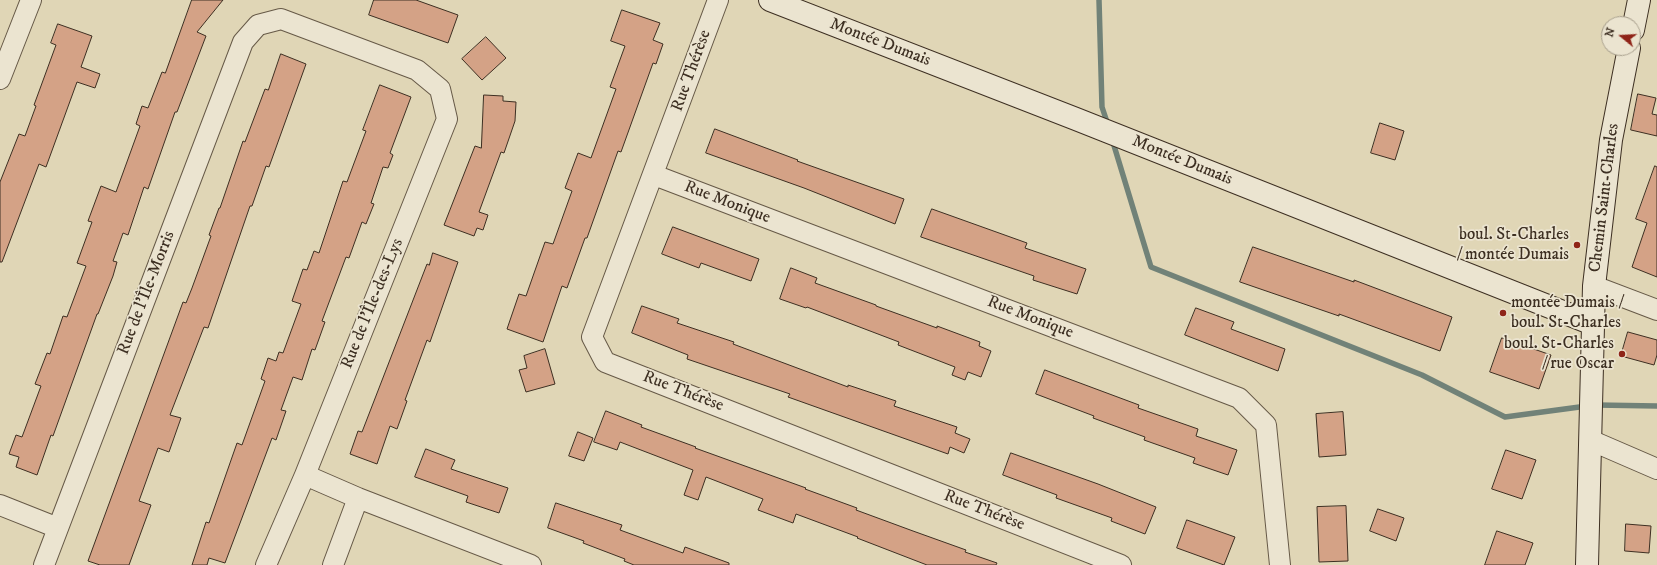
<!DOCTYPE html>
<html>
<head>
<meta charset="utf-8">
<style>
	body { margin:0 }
	#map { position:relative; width:1657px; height:565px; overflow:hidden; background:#e0d6b6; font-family:"IM FELL DW Pica",serif }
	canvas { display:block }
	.north { position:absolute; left:1601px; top:16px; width:40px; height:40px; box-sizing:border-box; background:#ebe4d0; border:1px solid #a59c8a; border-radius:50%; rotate:288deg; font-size:11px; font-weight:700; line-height:16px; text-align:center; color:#3d2f22 }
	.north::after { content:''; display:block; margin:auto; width:14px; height:18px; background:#8f2418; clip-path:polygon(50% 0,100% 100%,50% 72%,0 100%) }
</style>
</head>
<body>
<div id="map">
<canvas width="1657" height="565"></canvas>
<div class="north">N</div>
</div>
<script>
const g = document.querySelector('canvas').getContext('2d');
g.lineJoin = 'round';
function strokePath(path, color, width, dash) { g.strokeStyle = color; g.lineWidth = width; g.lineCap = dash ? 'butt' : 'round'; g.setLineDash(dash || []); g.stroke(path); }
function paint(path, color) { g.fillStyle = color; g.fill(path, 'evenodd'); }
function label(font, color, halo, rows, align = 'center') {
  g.font = font + ' "IM FELL DW Pica",serif'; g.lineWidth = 3.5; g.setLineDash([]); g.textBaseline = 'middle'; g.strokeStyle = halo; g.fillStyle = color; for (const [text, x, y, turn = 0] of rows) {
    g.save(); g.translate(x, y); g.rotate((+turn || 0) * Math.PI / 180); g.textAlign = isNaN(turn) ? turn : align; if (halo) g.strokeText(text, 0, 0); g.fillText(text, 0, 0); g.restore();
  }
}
const stream = new Path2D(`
	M1099 0 1102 107 1108 125
	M1112 139 1151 267 1422 375 1505 417 1587 406
	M1596 405 1657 406`);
const building = new Path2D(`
	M192 0H223L197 32 206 36 177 112H175L148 189 144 187 128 235 123 233 113 261 117 262 113 276 98 314H97L53 436 51 435 37 475 16 467 19 457 9 454 16 435 22 437 41 386 35 384 47 353 50 354 63 316 67 317 86 266 77 263 92 222 88 221 101 186 116 192 140 126 136 124 142 106 148 108 162 72 165 73Z
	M374 0H416L458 15 448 43 369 15Z
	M622 10 660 23 653 40 663 44 656 64 653 63 621 152 618 151 587 238H585L567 288 562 286 543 342 507 329 519 294 526 296 545 242 553 244 572 191 565 188 578 153 591 158 616 89 610 87 625 46 611 41Z
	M58 24 92 36 81 67 100 74 95 88 77 82 46 167 39 164 2 262H0V182L19 134 25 136 36 106 34 105 56 45 51 43Z
	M486 37 506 58 482 80 462 59Z
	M281 54 306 64 269 167 266 166 252 206H250L208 328 204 327 170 415 181 418 169 452 158 448 139 501 151 505 129 565H100L88 561 183 302 186 303 192 288 211 236 209 235 219 208H220L243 141 245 142 265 89 268 90Z
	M380 85 411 97 390 153 393 155 388 168 383 167 371 203 374 204 366 224 362 222 349 258 346 257 322 321 325 322 315 350 312 349 302 380 293 377 281 410 286 411 276 440 272 438 225 563 209 558 207 565H192L206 522 209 523 237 443 242 445 265 381 261 379 268 358 276 361 279 352 283 353 301 304 292 301 303 269 307 270 314 251 319 253 343 181 347 182 366 131 363 130Z
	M1638 94 1656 98 1652 114 1657 115V136L1631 130Z
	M484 95 503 96V101L516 102 515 121 504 153 501 152 479 212 488 215 483 230 477 228 474 236 444 225 475 146 481 148Z
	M1380 123 1404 131 1395 160 1371 153Z
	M715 129 798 160 797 161 904 199 895 224 804 188 706 153Z
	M1655 166 1657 167V277L1632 267 1647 223 1636 219Z
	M932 209 1027 243 1025 248 1086 269 1077 294 1033 280 1034 276 921 237Z
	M673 227 759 259 751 281 701 263 699 268 662 254Z
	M1253 247 1354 282V280L1452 317 1440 351 1339 314V316L1240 282Z
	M433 253 458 262 430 342 427 340 405 400 407 401 397 429 390 426 377 464 350 454 358 431 362 432 427 264 429 265Z
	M791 268 817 278 815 283 876 305V306L937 328V326L980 342 979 346 991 351 981 377 968 372 965 380 952 375 955 367 898 345 899 342 807 307 806 308 780 299Z
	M642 306 679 319 677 323 734 342 733 344 848 387V385L896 401 894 406 957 427 955 433 970 439 964 453 950 447 948 454 788 397 790 394 687 359 688 355 632 333Z
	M1196 308 1234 322 1231 329 1285 349 1278 371 1185 335Z
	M1628 332 1657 340V355L1654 365 1621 356Z
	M1502 338 1551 355 1539 389 1490 372Z
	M545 349 555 384 526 392 519 370 527 368 524 356Z
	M1045 370 1139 405 1138 408 1198 429 1196 436 1237 450 1228 475 1193 463 1195 458 1144 440 1145 437 1093 418 1094 416 1036 394Z
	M606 411 642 425 641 427 696 447 695 448 806 488 805 489 857 508 856 510 913 531 966 550 965 552 997 563 996 565H927L857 538 858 537 796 514 793 523 758 510 763 499 706 477 698 500 684 495 693 470 620 442 617 450 594 442Z
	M1343 412 1346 455 1319 457 1316 414Z
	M578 432 593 438 584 461 569 456Z
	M426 449 455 460 451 469 508 488 499 513 466 502 468 496 415 477Z
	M1506 450 1536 460 1522 499 1492 489Z
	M1011 453 1098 484 1156 507 1145 534 1111 521 1112 518 1056 498 1057 495 1003 475Z
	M556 503 622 525 620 530 683 553 685 547 729 563V565H634L624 561 625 559 583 543 584 541 548 528Z
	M1346 506 1348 561 1319 562 1317 507Z
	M1378 509 1404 518 1396 541 1370 531Z
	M1187 520 1235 537 1224 565 1177 548Z
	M1626 524 1651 526 1649 553 1625 551Z
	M1497 531 1533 543 1525 565H1485Z`);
const street = new Path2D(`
	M718 0 592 337 605 362 1121 565
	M0 79 31 0
	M654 175 1239 398 1266 425 1280 565
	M1594 286 1657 310
	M1590 440 1657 469
	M0 505 58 528
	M44 565 243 42 258 25 281 19 417 70 440 89 447 119 305 475 358 498 531 565
	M266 565 305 475
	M333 565 358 498`);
const secondary = new Path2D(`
	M770 0 1076 119 1593 324
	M1633 30 1639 0
	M1587 565 1594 286 1611 140 1629 48`);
const markers = [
	[1577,245,4,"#8f2418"],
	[1503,313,4,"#8f2418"],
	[1622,354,4,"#8f2418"]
];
const streetNames = [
	["Montée Dumais",880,43,21],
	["Rue Thérèse",692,71,-70],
	["Montée Dumais",1182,161,22],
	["Chemin Saint-Charles",1605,198,-83],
	["Rue Monique",727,203,21],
	["Rue de l'Île-Morris",147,293,-69],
	["Rue de l'Île-des-Lys",373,304,-68],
	["Rue Monique",1030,318,21],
	["Rue Thérèse",683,392,21],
	["Rue Thérèse",984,511,21]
];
const poiNames = [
	["boul. St-Charles",1569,235],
	["/ montée Dumais",1569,255],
	["montée Dumais /",1511,303,"left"],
	["boul. St-Charles",1511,323,"left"],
	["boul. St-Charles",1614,344],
	["/ rue Oscar",1614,364]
];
strokePath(stream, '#718278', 5.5);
paint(building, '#d4a286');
strokePath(building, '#3d2f22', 1);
strokePath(street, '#665947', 22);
strokePath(secondary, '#3d2f22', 24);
strokePath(street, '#ebe4d0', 20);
strokePath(secondary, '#ebe4d0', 22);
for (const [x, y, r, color] of markers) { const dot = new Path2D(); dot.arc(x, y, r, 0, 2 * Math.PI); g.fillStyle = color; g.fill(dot); strokePath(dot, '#ebe4d0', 1.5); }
label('17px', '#3d2f22', '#ebe4d0', streetNames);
label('17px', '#3d2f22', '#ebe4d0', poiNames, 'right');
</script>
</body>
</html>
